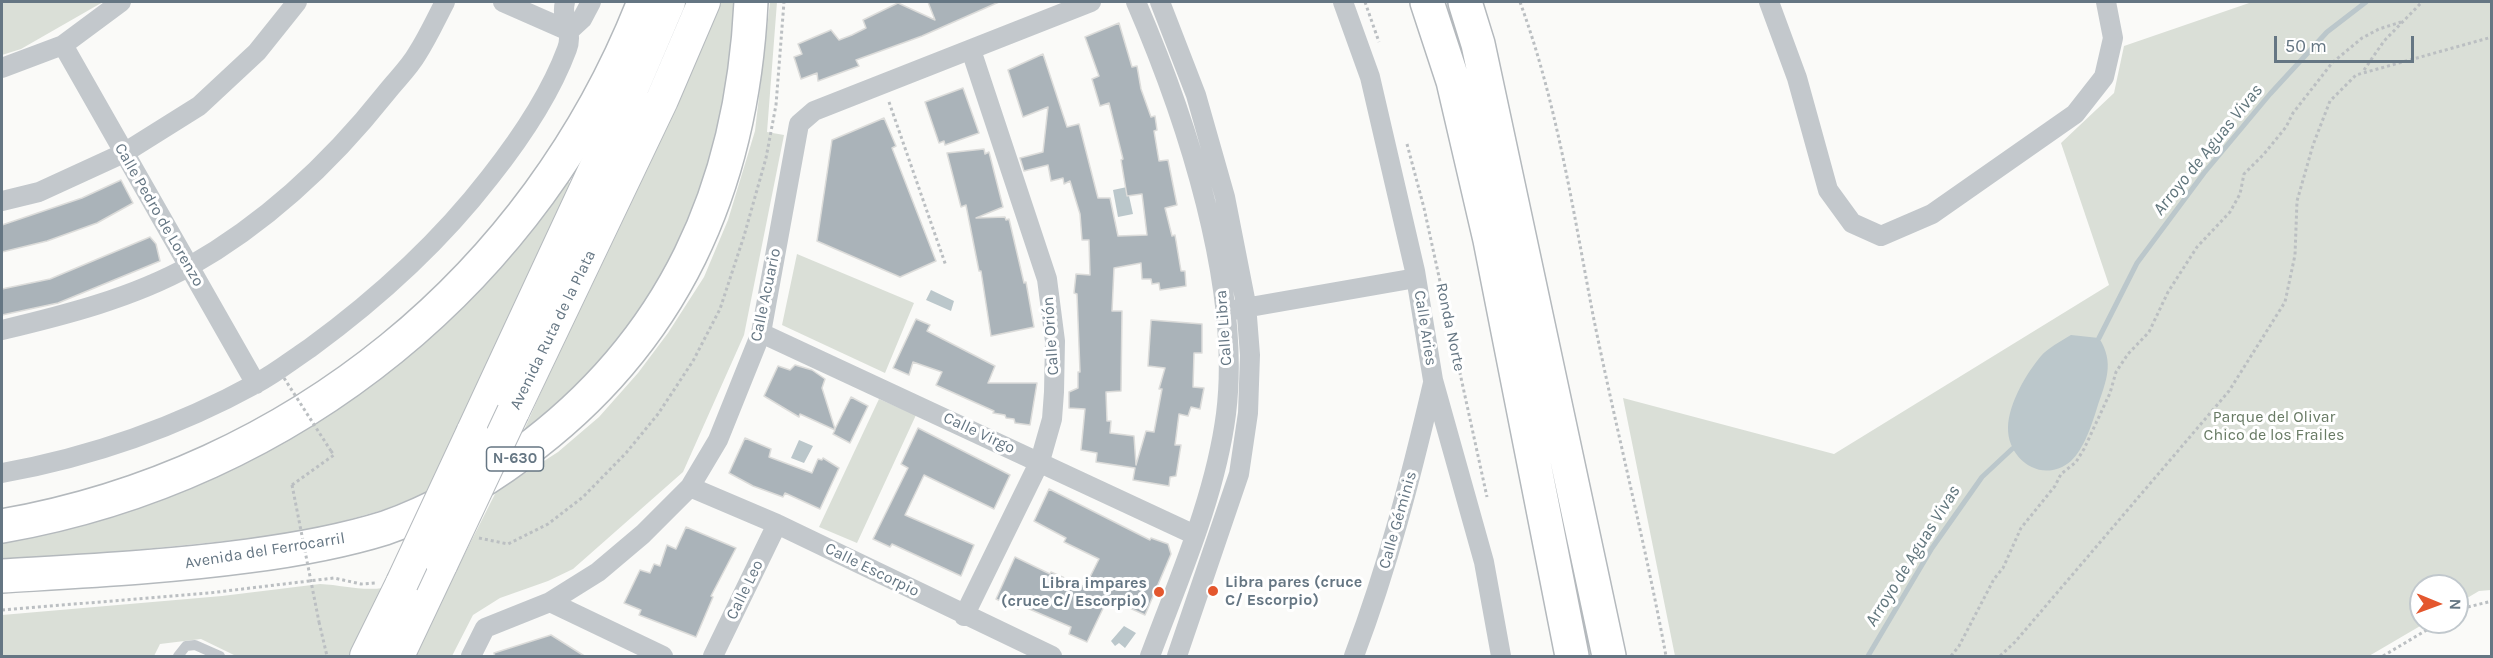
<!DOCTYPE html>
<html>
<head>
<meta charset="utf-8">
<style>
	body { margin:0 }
	#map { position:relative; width:2493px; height:658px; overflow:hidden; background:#fafaf8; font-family:Karla,sans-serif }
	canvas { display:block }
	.frame { position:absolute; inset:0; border:3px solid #657683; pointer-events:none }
	.north { position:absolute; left:2409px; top:574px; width:60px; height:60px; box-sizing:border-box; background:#fff; border:2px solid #c1c8cd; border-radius:50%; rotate:91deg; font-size:16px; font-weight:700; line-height:24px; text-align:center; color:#657683 }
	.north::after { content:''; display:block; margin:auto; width:21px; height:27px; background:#e4572e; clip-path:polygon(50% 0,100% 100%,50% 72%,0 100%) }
	.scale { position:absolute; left:2274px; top:36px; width:140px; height:27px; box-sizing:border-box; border:3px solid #657683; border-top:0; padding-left:8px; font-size:18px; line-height:21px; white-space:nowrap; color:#657683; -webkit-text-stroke:4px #fff; paint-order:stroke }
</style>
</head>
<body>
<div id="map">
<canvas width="2493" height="658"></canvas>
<div class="frame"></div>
<div class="north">N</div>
<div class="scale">50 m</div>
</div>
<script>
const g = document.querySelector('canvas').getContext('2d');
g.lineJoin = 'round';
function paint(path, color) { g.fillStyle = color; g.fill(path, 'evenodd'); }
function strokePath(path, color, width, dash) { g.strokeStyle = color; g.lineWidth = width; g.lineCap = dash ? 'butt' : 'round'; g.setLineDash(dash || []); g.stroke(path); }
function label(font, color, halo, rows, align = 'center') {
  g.font = font + ' Karla,sans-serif'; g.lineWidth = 6; g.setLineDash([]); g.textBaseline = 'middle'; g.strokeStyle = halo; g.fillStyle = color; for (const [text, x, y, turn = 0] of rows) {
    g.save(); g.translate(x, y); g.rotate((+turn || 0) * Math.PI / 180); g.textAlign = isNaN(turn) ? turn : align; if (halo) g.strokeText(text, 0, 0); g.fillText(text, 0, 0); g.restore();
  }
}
const green = new Path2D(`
	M2 2H103L21 49 2 55Z
	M714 2H739L723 124 693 222 625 336 578 388 521 437Z
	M770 2H777L767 132 784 135 744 335 683 472 573 569 548 581 500 598 473 615 452 656H413L496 492 558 452 599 417 638 373 668 333 704 277 728 220 755 131Z
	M2252 2H2491V590L2479 591 2457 604V586H2421V622H2427L2369 656H1675L1623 398 1834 454 2109 285 2061 143 2114 93 2124 46Z
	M564 182H569L571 185 431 491 383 510 326 526 266 537 116 552 2 560V543L87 523 168 495 256 457 360 391 436 331 512 248Z
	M797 254 914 303 885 373 782 325Z
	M879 399 916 415 857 543 819 527Z
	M320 584C342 585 361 591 383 588L351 656H236L201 639 160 644 154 656H2V615L222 596Z`);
const water = new Path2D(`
	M1127 187 1133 214 1118 217 1113 190Z
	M931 290 954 301 951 311 926 300Z
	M2071 335 2099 338C2115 363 2106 381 2097 408 2092 424 2084 449 2071 461 2043 485 2007 460 2008 427 2009 403 2026 374 2041 356 2048 348 2061 341 2071 335Z
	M799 440 813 446 804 463 791 458Z
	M1124 626 1136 633 1125 648 1119 643 1115 646 1111 641Z`);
const stream = new Path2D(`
	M2099 338 2137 263 2204 173 2270 94 2327 32 2366 2
	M1868 656 1932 548 1982 477 2012 449`);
const building = new Path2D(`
	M928 2H999L922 36 856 60 859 66 818 81 817 73 801 79 794 57 802 54 798 44 831 30 839 40 852 35 866 28 863 20 898 3 935 20Z
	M1119 23 1132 67 1137 66 1141 89 1151 117 1155 116 1157 130 1154 131 1159 161 1168 160 1177 205 1165 208 1172 236 1175 235 1181 271H1185L1186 286 1160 290 1159 283 1152 284 1151 279H1142L1141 263 1114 268 1112 311H1122L1121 391 1106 392 1107 421H1111L1110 433 1134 436 1136 465 1146 431 1154 432 1162 389H1159L1165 368 1148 366 1151 320 1202 324V353H1194L1193 387 1204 388 1200 409 1191 407 1188 416 1179 414 1175 445H1181L1176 476 1170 477 1169 486 1133 480 1135 468 1096 462 1097 453 1081 450 1085 409 1069 408V392L1078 388V372H1080L1077 294 1074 293 1076 274 1090 275 1089 240H1082L1080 214 1070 181 1064 184 1063 178 1051 181 1048 165 1024 171 1020 158 1043 152 1048 107 1023 117 1008 70 1043 54 1067 127 1079 124 1098 198H1110L1118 236 1147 235 1142 194 1127 196 1121 160 1123 159 1109 103 1100 106 1092 79 1099 76 1085 37Z
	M963 88 979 133 945 145 944 141 939 143 925 102Z
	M884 118 896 146 892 148 936 261 900 277 817 241 832 140Z
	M984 149 985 154 989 152 1003 207 976 218 1005 217 1006 220 1009 219 1024 283 1026 282 1034 327 991 336 981 271H979L966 205 961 207 947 153Z
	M121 180 133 203 97 223 47 241 2 252V225L82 198Z
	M150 237 156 244 160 261 58 303 2 315V289L50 279Z
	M916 319 930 325 927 331 995 366 988 383H1037L1030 425 1015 423 1014 419 1006 418 1005 415 993 413 994 411 936 385 942 372 913 362 909 375 893 368Z
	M795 365 812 370 825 379 822 388 835 429 851 397 868 406 850 443 833 434 835 430 800 414 799 417 764 396 778 366 790 370Z
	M918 428 1010 475 994 509 924 475 905 515 974 545 961 576 892 544 890 547 873 539 908 468 901 464Z
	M745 438 771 449 769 457 812 473 818 459 822 460 823 458 839 468 820 509 785 493 783 497 753 486 729 473Z
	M1049 489 1150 540 1151 538 1168 544 1171 554 1145 615 1108 598 1087 642 1069 634 1071 627 1020 605 1018 609 996 599 1015 557 1050 574 1051 572 1085 587 1099 559 1064 542 1066 538 1034 521Z
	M686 527 736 548 711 596 713 597 696 637 639 615 641 610 624 603 640 570 650 573 654 564 660 566 667 545 676 549Z
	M551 635 586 657H495L494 653Z`);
const path = new Path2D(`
	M1365 2 1379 42
	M1520 2C1557 103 1573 210 1593 315 1616 429 1645 542 1666 656
	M2364 70 2384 41 2422 2
	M889 102 946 266
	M1407 144 1424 208 1487 497
	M292 485 334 455 331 451
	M479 538 508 544 548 524 583 497 626 453 658 414 693 361 720 309 744 236 766 158 776 105 784 2
	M2 610 209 593 334 578 361 584 375 583
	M2457 612 2464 608 2492 601
	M319 622 327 656
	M1951 656 1959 646 1994 579 2003 568 2021 528 2055 486 2061 474 2076 462 2084 449 2110 393 2116 372 2128 354 2149 332 2168 292 2197 247 2230 212 2240 194 2244 174 2264 154 2286 127 2293 113 2332 63 2362 38 2379 29 2401 22
	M2000 656 2015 642 2229 391 2285 302 2295 255 2297 201 2313 145 2330 101 2356 75 2492 37
	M2383 656 2440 622`);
const lane = new Path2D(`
	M178 656 186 646 195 645 220 656`);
const street = new Path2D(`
	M503 2 569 31
	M1136 2C1186 118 1242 286 1226 414 1215 498 1179 578 1150 656
	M1160 2 1196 95 1225 197 1246 304 1250 355 1248 413 1239 474 1177 656
	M1343 2 1370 77 1415 271 1433 380 1484 562 1501 656
	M1769 2 1797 78 1828 190 1852 223 1881 236 1932 214 2075 114 2104 77 2113 38 2106 2
	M569 31 582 19 591 2
	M63 45 256 384
	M2 68 63 45 121 2
	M2 201 39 192 124 153 199 106 257 52 297 2
	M1233 310 1416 278
	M2 330C65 315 132 298 190 266 266 223 332 161 386 93 396 80 409 68 417 54 428 37 436 19 445 2
	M761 333 1195 535
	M2 473C91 457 177 427 257 383 276 373 292 360 310 348 377 299 439 243 490 177 520 139 550 95 567 49 574 31 560 20 565 2
	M690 487 777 524 1052 656
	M550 602 663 656
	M964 616 1040 461 1052 419 1054 392 1055 341 1047 279 971 50
	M471 656 485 628 550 602 598 572 643 534 690 487 718 440 761 333 799 124 814 111 1091 2
	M713 656 777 524
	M1354 656C1388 566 1411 477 1433 383`);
const primary = new Path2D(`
	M513 412 662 100 704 2
	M472 433 631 91 669 2
	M366 656 402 583
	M398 656 442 563`);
const highway = new Path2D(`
	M1427 2 1453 81 1490 240 1572 656
	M1465 2 1478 44 1609 656
	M2 526C293 475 536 278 644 2
	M2 576C84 571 166 567 248 556 294 550 340 542 385 528 434 511 479 485 521 454 674 342 742 188 751 2`);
const pathBridge = new Path2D(`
	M284 378 331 451
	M292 485 319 622`);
const primaryBridge = new Path2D(`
	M442 563 513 412
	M402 583 472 433`);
const markers = [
	[1213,591,6,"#e4572e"],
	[1159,592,6,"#e4572e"]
];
const shields = [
	[515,459,57]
];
const shieldNames = [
	["N-630",515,459]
];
const streetNames = [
	["Calle Pedro de Lorenzo",159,215,60],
	["Calle Acuario",766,295,-78],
	["Ronda Norte",1450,327,78],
	["Calle Libra",1224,328,-94],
	["Calle Aries",1425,328,81],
	["Avenida Ruta de la Plata",553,330,-64],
	["Calle Orión",1051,336,-94],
	["Calle Virgo",979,433,25],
	["Calle Géminis",1398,520,-74],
	["Avenida del Ferrocarril",265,551,-9],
	["Calle Escorpio",872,570,26],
	["Calle Leo",745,590,-64]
];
const parkNames = [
	["Parque del Olivar",2274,417],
	["Chico de los Frailes",2274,435]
];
const poiNames = [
	["Libra pares (cruce",1225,582],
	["C/ Escorpio)",1225,600],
	["Libra impares",1147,583,"right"],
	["(cruce C/ Escorpio)",1147,601,"right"]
];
const waterNames = [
	["Arroyo de Aguas Vivas",2208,150,-51],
	["Arroyo de Aguas Vivas",1913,556,-58]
];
paint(green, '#dadfd7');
paint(water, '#bbc7cb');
strokePath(stream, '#bbc7cb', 5);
paint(building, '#aab3b9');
strokePath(building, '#dcdcda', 1.5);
strokePath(primary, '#b5babe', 34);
strokePath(highway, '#b4b9bd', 36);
strokePath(path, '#bbbfc2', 3, [3, 3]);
strokePath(lane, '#c3c8cc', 10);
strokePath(street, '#c3c8cc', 20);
strokePath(primary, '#fff', 32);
strokePath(highway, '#fff', 33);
strokePath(primaryBridge, '#b5babe', 34, []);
strokePath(pathBridge, '#bbbfc2', 3, [3, 3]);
strokePath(primaryBridge, '#fff', 32);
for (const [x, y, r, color] of markers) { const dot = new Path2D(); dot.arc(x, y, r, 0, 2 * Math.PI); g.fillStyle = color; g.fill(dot); strokePath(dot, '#fff', 2); }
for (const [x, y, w] of shields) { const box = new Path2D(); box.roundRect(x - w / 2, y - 12, w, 24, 4.5); g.fillStyle = '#fff'; g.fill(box); strokePath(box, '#657683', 1.5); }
label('bold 15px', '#657683', null, shieldNames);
label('16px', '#657683', '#fff', streetNames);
label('16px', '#687a64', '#fff', parkNames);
label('bold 16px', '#657683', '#fff', poiNames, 'left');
label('italic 18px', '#60757c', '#fff', waterNames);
</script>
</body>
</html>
